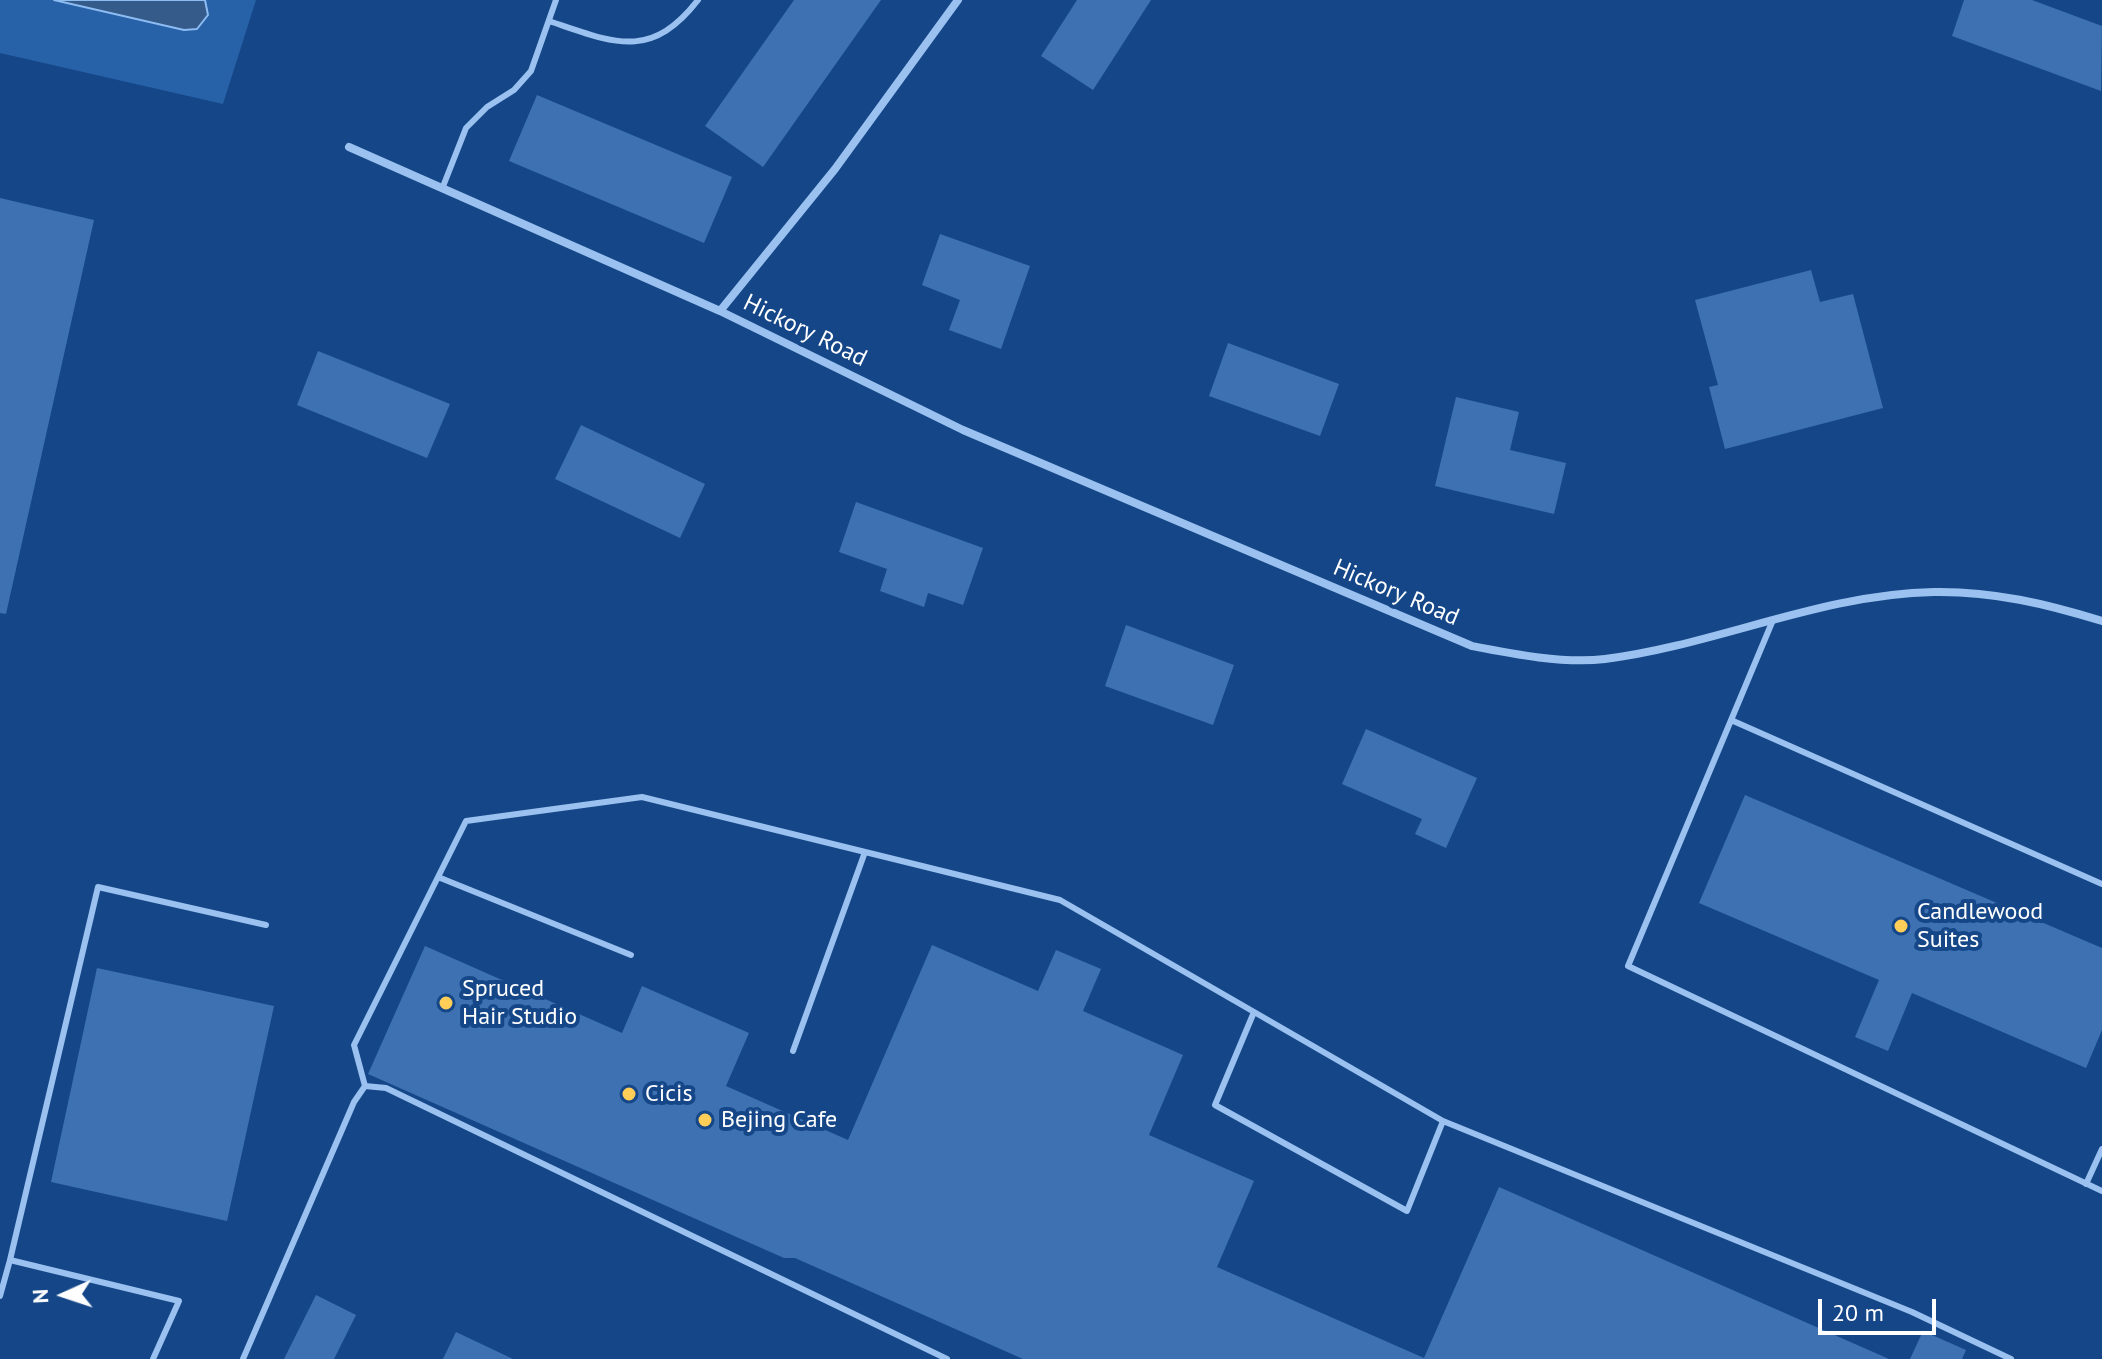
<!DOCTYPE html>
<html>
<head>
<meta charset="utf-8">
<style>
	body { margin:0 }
	#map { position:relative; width:2102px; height:1359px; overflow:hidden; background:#154788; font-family:"PT Sans",sans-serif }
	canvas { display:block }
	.north { position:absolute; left:24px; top:1255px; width:80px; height:80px; -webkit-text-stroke:6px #154788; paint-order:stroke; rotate:267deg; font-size:22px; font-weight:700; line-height:32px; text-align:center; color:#fff }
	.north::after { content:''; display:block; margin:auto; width:28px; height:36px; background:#fff; clip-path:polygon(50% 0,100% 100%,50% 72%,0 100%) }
	.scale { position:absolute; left:1818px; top:1299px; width:118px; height:36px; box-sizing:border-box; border:4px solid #fff; border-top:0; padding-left:10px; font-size:24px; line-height:28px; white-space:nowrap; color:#fff; -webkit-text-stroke:6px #154788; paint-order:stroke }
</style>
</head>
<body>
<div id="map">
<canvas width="2102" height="1359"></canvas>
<div class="north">N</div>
<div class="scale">20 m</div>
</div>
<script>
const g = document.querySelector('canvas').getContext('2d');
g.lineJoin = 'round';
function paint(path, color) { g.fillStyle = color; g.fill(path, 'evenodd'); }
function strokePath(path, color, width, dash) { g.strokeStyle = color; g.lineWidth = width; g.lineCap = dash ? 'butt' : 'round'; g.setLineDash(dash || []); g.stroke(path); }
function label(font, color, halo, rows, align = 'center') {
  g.font = font + ' "PT Sans",sans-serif'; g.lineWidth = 8; g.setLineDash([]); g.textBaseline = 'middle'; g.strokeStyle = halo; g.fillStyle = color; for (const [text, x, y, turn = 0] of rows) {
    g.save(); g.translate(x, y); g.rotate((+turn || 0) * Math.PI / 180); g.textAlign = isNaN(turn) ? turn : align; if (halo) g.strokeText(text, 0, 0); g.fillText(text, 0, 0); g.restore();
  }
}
const green = new Path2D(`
	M0 0H256L223 104 0 53Z`);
const water = new Path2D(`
	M54 0H205L208 15 197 29 184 30Z`);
const building = new Path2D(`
	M794 0H881L763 167 705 126Z
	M1077 0H1151L1093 90 1041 56Z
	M1964 0H2032L2102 26 2101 91 1952 36Z
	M537 95 732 177 704 243 509 161Z
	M0 198 94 220 6 614 0 613Z
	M940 234 1030 266 1001 349 949 330 960 300 922 285Z
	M1811 270 1820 302 1853 294 1883 408 1725 449 1709 387 1718 385 1695 300Z
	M1228 343 1339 384 1320 436 1209 396Z
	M318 351 450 404 427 458 297 405Z
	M1456 397 1519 412 1510 450 1566 463 1554 514 1435 486Z
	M581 425 705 484 680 538 555 479Z
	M856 502 983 548 963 605 928 593 924 607 880 591 887 569 839 552Z
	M1126 625 1234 665 1213 725 1105 686Z
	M1366 729 1477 778 1446 848 1415 834 1422 819 1342 784Z
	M1745 795 2102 948V1030L2086 1068 1912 993 1888 1051 1855 1037 1879 980 1699 903Z
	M932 945 1038 991 1056 950 1101 969 1083 1011 1183 1055 1149 1135 1254 1181 1217 1267 1424 1358 1499 1187 1889 1359H1023L795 1258H784L368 1074 425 946 622 1033 642 986 749 1033 726 1086 848 1140Z
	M97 968 274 1006 227 1221 51 1182Z
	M316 1295 356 1315 334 1359H284Z
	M1923 1331 1966 1350 1962 1359H1910Z
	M456 1332 513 1359H443Z`);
const service = new Path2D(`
	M549 21C612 42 650 62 698 0
	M442 189 466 128 487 107 514 90 531 71 556 0
	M1773 620 1628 966 2102 1191
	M1731 720 2102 884
	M438 877 631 955
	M793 1051 865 852
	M365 1086 354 1045 466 821 642 797 1060 900 1443 1121 1407 1211 1215 1105 1254 1012
	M1443 1121 1912 1312 2011 1359
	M2086 1184 2102 1149
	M10 1260 98 887 266 925
	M0 1296 10 1260 179 1301 153 1359
	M243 1359 354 1102 365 1086 386 1088 947 1359`);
const minor = new Path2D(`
	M349 147 720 311 963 430 1472 646C1513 654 1564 664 1605 659 1716 645 1821 594 1934 592 1993 591 2047 604 2102 621
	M720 311 835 169 958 0`);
const markers = [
	[1901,926,8,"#ffce58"],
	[446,1003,8,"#ffce58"],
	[629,1094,8,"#ffce58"],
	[705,1120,8,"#ffce58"]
];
const streetNames = [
	["Hickory Road",805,331,26],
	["Hickory Road",1396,593,23]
];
const poiNames = [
	["Candlewood",1917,912],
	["Suites",1917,940],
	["Spruced",462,989],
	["Hair Studio",462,1017],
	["Cicis",645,1094],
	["Bejing Cafe",721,1120]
];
paint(green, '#2761a7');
paint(water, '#355b8a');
strokePath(water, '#8cbcf2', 2);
paint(building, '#3d71b2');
strokePath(service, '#9ac1ef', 6);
strokePath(minor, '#9ac1ef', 8);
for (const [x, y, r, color] of markers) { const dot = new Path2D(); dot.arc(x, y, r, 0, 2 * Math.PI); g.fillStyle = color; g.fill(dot); strokePath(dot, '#154788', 3); }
label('24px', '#fff', '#154788', streetNames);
label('24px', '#fff', '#154788', poiNames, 'left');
</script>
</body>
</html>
